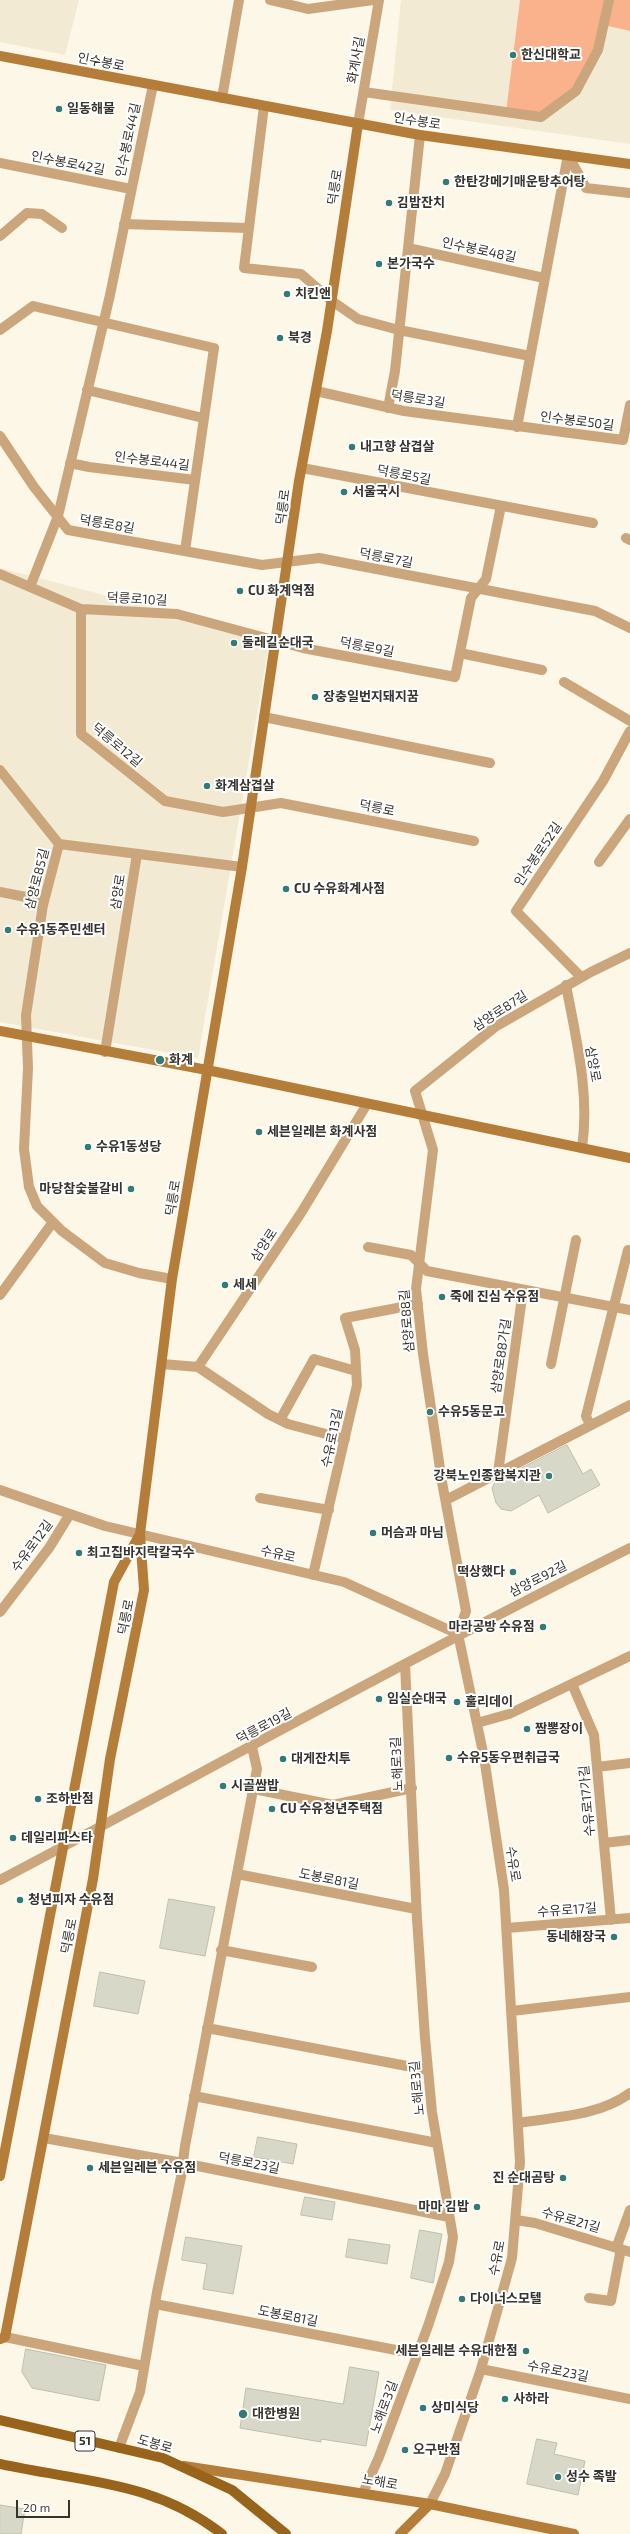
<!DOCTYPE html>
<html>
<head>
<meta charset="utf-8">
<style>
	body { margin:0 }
	#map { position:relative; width:630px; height:2534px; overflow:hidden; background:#fdf7e7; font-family:"Exo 2",sans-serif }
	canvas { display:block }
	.scale { position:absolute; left:16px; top:2500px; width:54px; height:18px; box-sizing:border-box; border:2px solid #37342e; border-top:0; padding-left:5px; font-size:12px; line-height:14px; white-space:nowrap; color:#37342e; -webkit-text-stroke:3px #fff; paint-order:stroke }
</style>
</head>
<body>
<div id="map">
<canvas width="630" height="2534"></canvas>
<div class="scale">20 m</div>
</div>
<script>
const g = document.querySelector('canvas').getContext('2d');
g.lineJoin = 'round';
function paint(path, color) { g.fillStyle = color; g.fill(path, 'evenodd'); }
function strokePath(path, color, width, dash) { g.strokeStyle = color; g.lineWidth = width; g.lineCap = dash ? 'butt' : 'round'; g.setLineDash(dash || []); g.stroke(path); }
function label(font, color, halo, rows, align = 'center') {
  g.font = font + ' "Exo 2","Noto Sans KR",sans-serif'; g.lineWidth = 4; g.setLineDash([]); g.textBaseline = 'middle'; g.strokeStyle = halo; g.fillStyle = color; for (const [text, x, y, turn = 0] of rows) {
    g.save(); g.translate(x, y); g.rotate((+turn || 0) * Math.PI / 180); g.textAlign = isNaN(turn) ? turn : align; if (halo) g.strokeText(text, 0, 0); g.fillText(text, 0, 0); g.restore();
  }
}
const built = new Path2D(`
	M0 0H79L65 55 0 42Z
	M401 0H630V144L390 110Z
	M0 568 270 638 198 1058 0 1022Z`);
const green = new Path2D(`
	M520 0H630V31L604 25 576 91 541 117 506 112Z`);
const building = new Path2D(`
	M567 1445 583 1474 591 1469 600 1485 548 1513 539 1495 511 1511 501 1509 496 1503 492 1488 495 1482Z
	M169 1899 215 1907 205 1956 160 1948Z
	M100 1972 145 1981 138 2014 94 2006Z
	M258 2137 297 2144 293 2164 254 2157Z
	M305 2197 335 2202 332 2220 301 2215Z
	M420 2230 442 2234 433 2283 411 2278Z
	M186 2237 242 2246 233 2294 203 2289 207 2264 182 2260Z
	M349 2239 390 2245 387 2264 346 2257Z
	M26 2349 106 2365 99 2401 32 2388 22 2372Z
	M350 2367 379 2372 366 2446 321 2439V2442L240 2428 246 2388 343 2404Z
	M537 2439 557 2443 554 2454 585 2461 578 2495 527 2484Z
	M0 2505 25 2509 21 2534H0Z`);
const street = new Path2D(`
	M270 0 308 9 373 0
	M364 92 541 117 576 91 598 50 609 0
	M222 98 239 0
	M264 106 244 268 301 274 332 301 358 319 399 330 530 356
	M358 124 379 0
	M568 155 586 188 630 193
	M0 163 131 189
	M124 224 248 228
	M0 236 27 213 42 214 62 228
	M408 248 544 278
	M0 330 33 306 214 348 185 551
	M87 390 203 418
	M316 391 404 411 623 440 630 405
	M388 408 395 371 420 135
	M517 427 568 155
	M0 436 34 487 68 530 262 565 319 558 595 611 630 628
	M70 463 89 467 195 480
	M302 468 593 523
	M626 538 630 540
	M0 574 81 609 177 614 303 648 455 677 471 598 486 579 501 506
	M30 587 58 516 110 295 153 85
	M81 609V734L165 801 223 812 281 803 474 841
	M460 653 542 670
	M564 682 630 721
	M264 717 490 763
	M0 770 59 844
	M59 844 43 905 26 1015 28 1068 24 1149 29 1187 37 1206 62 1231 105 1263 139 1273 172 1279
	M59 844 242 867
	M599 862 630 819
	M0 892 26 897 43 905
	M581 977 516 911 603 781 630 731
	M566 985C576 1039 590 1093 582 1148
	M105 1052 137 854
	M368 1247 411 1255 427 1271 630 1310
	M0 1295 53 1222
	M162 1364 198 1367 301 1213 367 1104
	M551 1364 576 1240
	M198 1367 268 1414 288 1424 345 1439
	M280 1420 314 1359 356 1371
	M590 1425 586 1416 628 1250
	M498 1473 523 1290
	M0 1490 105 1526 344 1582 458 1634
	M260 1498 329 1510
	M446 1500 630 1405
	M313 1575 357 1385 355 1350 345 1318 418 1304
	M0 1612 49 1548 70 1514
	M458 1634 466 1611 442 1482 423 1354 416 1289 433 1150 415 1091 495 1027 591 972 630 953
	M572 1684 594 1735 611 1920
	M477 1723 509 1714 630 1656
	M597 1767 630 1763
	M254 1789 333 1805 412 1788
	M604 1843 630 1840
	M237 1874 416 1909
	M0 1880C210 1769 418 1654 630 1548
	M507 1928 630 1918
	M221 1950 312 1967
	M512 2011 630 1997
	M207 2028 428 2070
	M194 2096 437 2143
	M519 2123C555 2117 599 2116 630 2093
	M44 2138 183 2163 449 2217
	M516 2220 535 2223 630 2252
	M589 2298 611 2301 620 2254 618 2243 630 2210
	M155 2304 417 2354
	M5 2337 144 2366
	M481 2369 630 2399
	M119 2448 140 2392 157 2292 181 2177 185 2146 257 1769 252 1747
	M363 2493 379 2457 428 2326 449 2262 453 2237 432 2112 425 2038 417 1919 405 1664
	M430 2504 445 2474 481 2369 512 2258 520 2162 504 1890 484 1757 458 1634`);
const secondary = new Path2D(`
	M0 56 420 135 630 164
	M0 1031 207 1070 630 1158
	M0 2176 114 1582 140 1534
	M0 2339 5 2337 93 1879 110 1759 144 1590 140 1534 172 1279 242 867 299 481 327 331 358 124
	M184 2466 430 2504 574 2534
	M400 2534 430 2504`);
const primary = new Path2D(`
	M0 2420 163 2458 232 2490 286 2534
	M0 2464C81 2482 153 2480 222 2534`);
const markers = [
	[513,55,4,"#347b75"],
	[59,109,4,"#347b75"],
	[446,182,4,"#347b75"],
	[389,203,4,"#347b75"],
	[379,264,4,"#347b75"],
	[287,294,4,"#347b75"],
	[280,338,4,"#347b75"],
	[352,447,4,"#347b75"],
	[344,492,4,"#347b75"],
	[240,591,4,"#347b75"],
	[234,643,4,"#347b75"],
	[315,697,4,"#347b75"],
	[207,786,4,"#347b75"],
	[286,889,4,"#347b75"],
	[8,930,4,"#347b75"],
	[160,1060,5,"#347b75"],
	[259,1132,4,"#347b75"],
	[88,1147,4,"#347b75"],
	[131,1189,4,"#347b75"],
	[225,1285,4,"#347b75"],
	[442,1297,4,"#347b75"],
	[430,1412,4,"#347b75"],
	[549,1476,4,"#347b75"],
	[373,1533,4,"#347b75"],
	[79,1553,4,"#347b75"],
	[513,1572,4,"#347b75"],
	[543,1627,4,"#347b75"],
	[379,1699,4,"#347b75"],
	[457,1702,4,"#347b75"],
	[527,1729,4,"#347b75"],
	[449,1758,4,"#347b75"],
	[283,1759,4,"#347b75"],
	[223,1786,4,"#347b75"],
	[38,1799,4,"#347b75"],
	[272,1809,4,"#347b75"],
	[13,1838,4,"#347b75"],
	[20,1900,4,"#347b75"],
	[614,1937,4,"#347b75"],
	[90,2168,4,"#347b75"],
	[563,2178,4,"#347b75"],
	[477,2207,4,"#347b75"],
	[462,2299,4,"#347b75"],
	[526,2351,4,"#347b75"],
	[505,2399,4,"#347b75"],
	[423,2408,4,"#347b75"],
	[243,2414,5,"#347b75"],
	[405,2450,4,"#347b75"],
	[558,2477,4,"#347b75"]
];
const shields = [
	[85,2441,20]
];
const shieldNames = [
	["51",85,2441]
];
const poiNames = [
	["한신대학교",521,55],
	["일동해물",67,109],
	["한탄강메기매운탕추어탕",454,182],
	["김밥잔치",397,203],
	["본가국수",387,264],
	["치킨앤",295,294],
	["북경",288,338],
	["내고향 삼겹살",360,447],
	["서울국시",352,492],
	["CU 화계역점",248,591],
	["둘레길순대국",242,643],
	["장충일번지돼지꿈",323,697],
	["화계삼겹살",215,786],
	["CU 수유화계사점",294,889],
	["수유1동주민센터",16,930],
	["화계",169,1060],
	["세븐일레븐 화계사점",267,1132],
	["수유1동성당",96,1147],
	["마당참숯불갈비",123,1189,"right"],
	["세세",233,1285],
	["죽에 진심 수유점",450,1297],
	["수유5동문고",438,1412],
	["강북노인종합복지관",541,1476,"right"],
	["머슴과 마님",381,1533],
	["최고집바지락칼국수",87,1553],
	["떡상했다",505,1572,"right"],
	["마라공방 수유점",535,1627,"right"],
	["임실순대국",387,1699],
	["훌리데이",465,1702],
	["짬뽕장이",535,1729],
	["수유5동우편취급국",457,1758],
	["대게잔치투",291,1759],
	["시골쌈밥",231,1786],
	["조하반점",46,1799],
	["CU 수유청년주택점",280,1809],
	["데일리파스타",21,1838],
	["청년피자 수유점",28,1900],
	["동네해장국",606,1937,"right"],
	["세븐일레븐 수유점",98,2168],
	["진 순대곰탕",555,2178,"right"],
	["마마 김밥",469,2207,"right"],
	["다이너스모텔",470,2299],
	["세븐일레븐 수유대한점",518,2351,"right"],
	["사하라",513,2399],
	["상미식당",431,2408],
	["대한병원",252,2414],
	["오구반점",413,2450],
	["성수 족발",566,2477]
];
const streetNames = [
	["화계사길",356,60,-80],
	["인수봉로",101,62,11],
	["인수봉로",417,121,9],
	["인수봉로44길",128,140,-78],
	["인수봉로42길",68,163,11],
	["덕릉로",335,187,-81],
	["인수봉로48길",479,250,12],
	["덕릉로3길",418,399,9],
	["인수봉로50길",577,421,7],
	["인수봉로44길",152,461,7],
	["덕릉로5길",404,475,11],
	["덕릉로",283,507,-82],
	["덕릉로8길",107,524,10],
	["덕릉로7길",386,558,11],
	["덕릉로10길",137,599,3],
	["덕릉로9길",367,647,11],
	["덕릉로12길",117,745,40],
	["덕릉로",377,808,11],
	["인수봉로52길",538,854,-56],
	["삼양로85길",37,879,-76],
	["삼양로",118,892,-81],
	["삼양로87길",500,1011,-33],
	["삼양로",593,1064,80],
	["덕릉로",173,1198,-80],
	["삼양로",264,1245,-57],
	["삼양로88길",407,1321,-95],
	["삼양로88가길",501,1356,-82],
	["수유로13길",332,1438,-78],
	["수유로12길",32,1546,-54],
	["수유로",278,1554,13],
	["삼양로92길",538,1579,-27],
	["덕릉로",126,1617,-79],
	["덕릉로19길",264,1726,-28],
	["노해로3길",397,1764,-93],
	["수유로17가길",587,1801,-95],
	["수유로",513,1864,81],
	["도봉로81길",329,1879,11],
	["수유로17길",567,1910,-4],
	["덕릉로",69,1936,-79],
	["노해로3길",417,2088,-96],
	["덕릉로23길",249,2163,11],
	["수유로21길",571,2220,16],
	["수유로",497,2258,-79],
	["도봉로81길",288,2316,11],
	["수유로23길",558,2371,11],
	["노해로3길",384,2407,-70],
	["도봉로",155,2444,16],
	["노해로",380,2482,10]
];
paint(built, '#f3ead4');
paint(green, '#f9b28c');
paint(building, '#d7d8c7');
strokePath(building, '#bebfaf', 1);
strokePath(street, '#cba67d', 10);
strokePath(secondary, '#b47d3a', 10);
strokePath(primary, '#98641c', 10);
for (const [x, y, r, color] of markers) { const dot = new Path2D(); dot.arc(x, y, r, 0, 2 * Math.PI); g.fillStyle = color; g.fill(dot); strokePath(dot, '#fff', 1.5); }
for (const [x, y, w] of shields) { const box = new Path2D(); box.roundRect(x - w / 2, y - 10, w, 20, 3); g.fillStyle = '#fff'; g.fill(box); strokePath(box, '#37342e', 1); }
label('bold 12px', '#37342e', null, shieldNames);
label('bold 13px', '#37342e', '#fff', poiNames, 'left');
label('13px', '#37342e', '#fff', streetNames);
</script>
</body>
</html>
